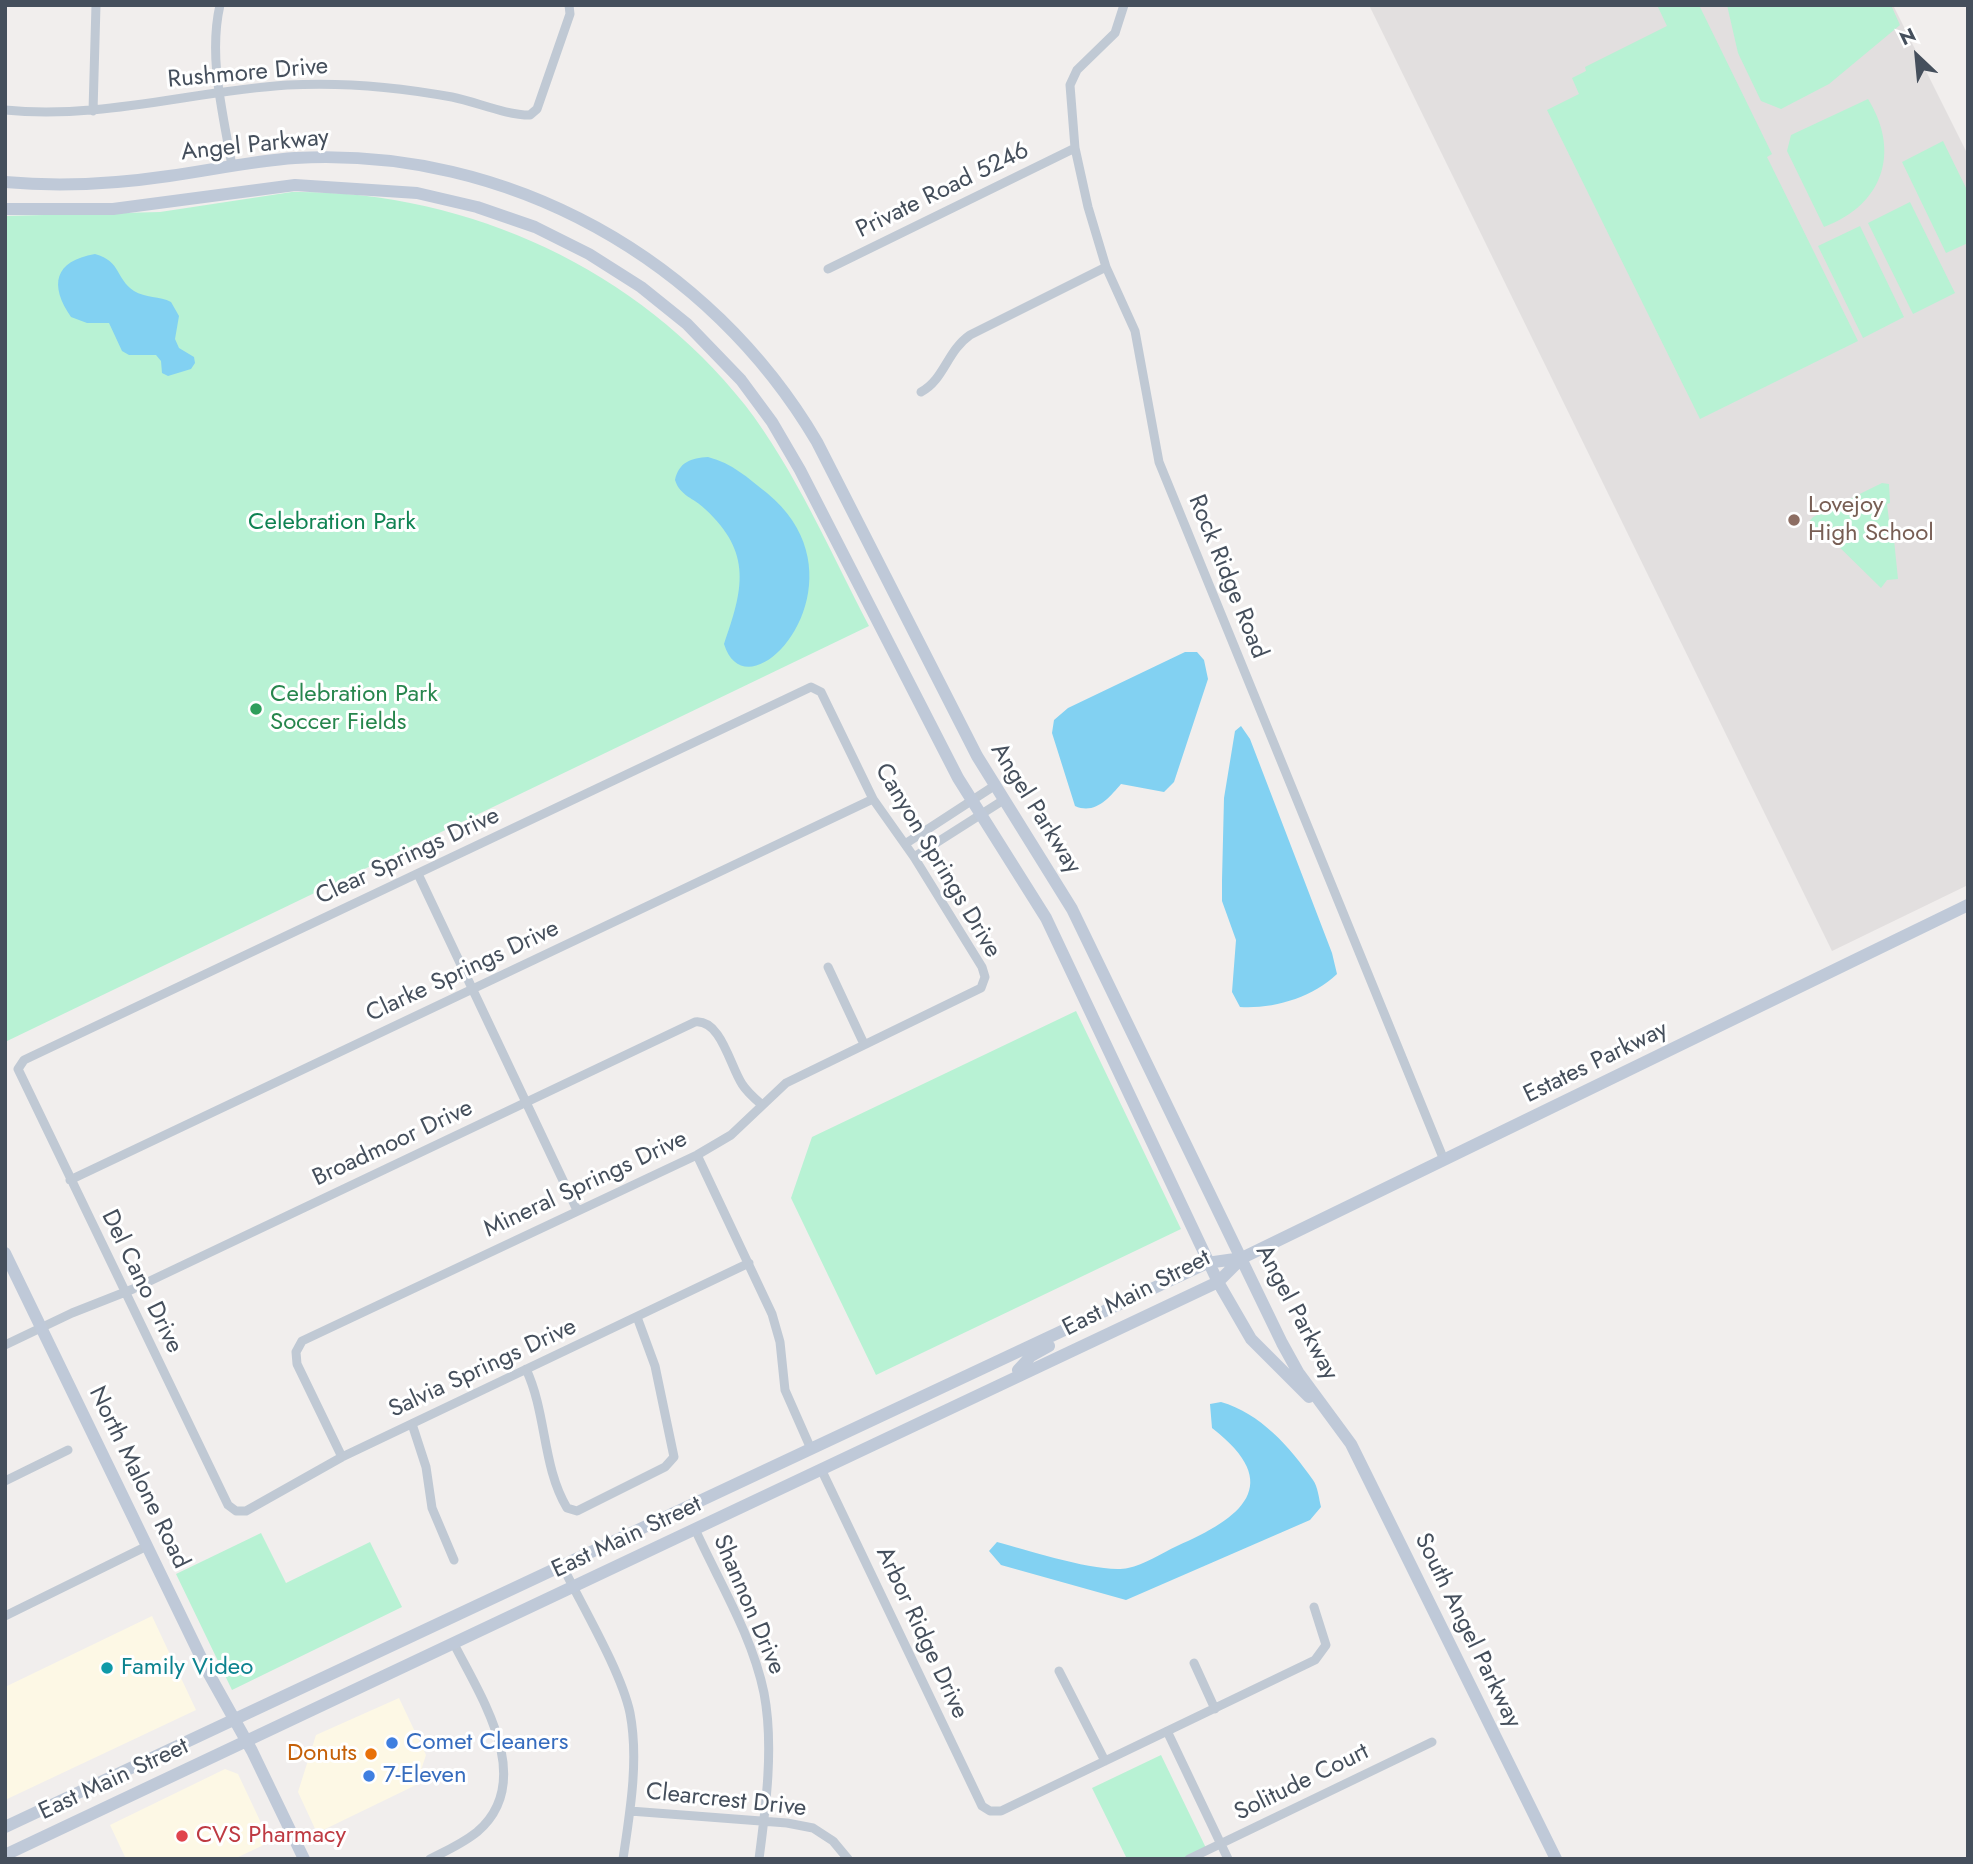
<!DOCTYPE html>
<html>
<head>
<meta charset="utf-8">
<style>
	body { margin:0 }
	#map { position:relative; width:1973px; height:1864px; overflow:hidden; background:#f1eeed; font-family:Jost,sans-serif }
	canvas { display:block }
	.frame { position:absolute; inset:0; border:7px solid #454f5c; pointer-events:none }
	.north { position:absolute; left:1882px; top:21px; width:70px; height:70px; -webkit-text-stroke:5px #fff; paint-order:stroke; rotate:334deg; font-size:19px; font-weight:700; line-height:28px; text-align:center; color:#454f5c }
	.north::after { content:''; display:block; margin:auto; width:24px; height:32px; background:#454f5c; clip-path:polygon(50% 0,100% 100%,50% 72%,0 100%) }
</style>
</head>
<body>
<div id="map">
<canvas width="1973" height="1864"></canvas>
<div class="frame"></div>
<div class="north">N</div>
</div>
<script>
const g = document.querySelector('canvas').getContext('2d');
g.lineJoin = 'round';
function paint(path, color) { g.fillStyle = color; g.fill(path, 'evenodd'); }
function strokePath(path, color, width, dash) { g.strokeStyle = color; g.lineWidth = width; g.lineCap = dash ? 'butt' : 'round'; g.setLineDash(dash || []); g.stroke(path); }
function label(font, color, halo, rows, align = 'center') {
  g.font = font + ' Jost,sans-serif'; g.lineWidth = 6; g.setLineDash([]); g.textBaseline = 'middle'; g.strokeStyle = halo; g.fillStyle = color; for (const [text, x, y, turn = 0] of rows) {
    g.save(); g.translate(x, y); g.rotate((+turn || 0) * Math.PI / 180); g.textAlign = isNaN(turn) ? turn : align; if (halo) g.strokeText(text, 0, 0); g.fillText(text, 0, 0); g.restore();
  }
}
const commercial = new Path2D(`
	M152 1616 196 1710 5 1800V1687Z
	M399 1698 426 1755 416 1785 317 1833 298 1792 316 1735Z
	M225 1769 238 1774 270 1842 234 1859H126L110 1825Z`);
const education = new Path2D(`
	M1369 5H1893L1968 155V885L1832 951Z`);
const green = new Path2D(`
	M1657 5H1699L1772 154 1767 157 1858 341 1700 419 1547 110 1579 94 1572 78 1586 71 1585 67 1667 26Z
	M1727 5H1891L1900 25 1829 84 1781 109 1761 101 1738 53Z
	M1868 99C1901 152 1883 205 1824 227L1787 151 1791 135Z
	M1943 141 1968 192V243L1946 253 1902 162Z
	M292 192C466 190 637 268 745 405 794 468 832 555 869 626L5 1042V216L160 212Z
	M1910 202 1955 293 1913 314 1868 223Z
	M1860 226 1904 317 1863 338 1818 246Z
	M1882 483 1889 484 1890 503 1887 504 1889 520H1892L1898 579 1887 580 1881 588 1825 533 1821 536 1808 523 1813 517Z
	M1076 1011 1181 1229 876 1375 791 1198 812 1137Z
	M261 1533 286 1583 370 1542 402 1607 232 1690 176 1574Z
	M1161 1755 1206 1848 1184 1859H1127L1092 1788Z`);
const water = new Path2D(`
	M95 254C122 262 115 278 134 291 145 298 160 296 171 302L179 316 175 339 179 348 194 357 195 363 191 369 168 376 162 373 161 361 156 355H129L122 351 109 323H87L71 317C49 285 54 261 95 254Z
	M708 457C732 463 748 478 767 493 874 581 748 722 724 644 743 590 753 553 705 509 694 498 680 496 675 480 679 462 691 458 708 457Z
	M1185 652H1197L1204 660 1208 679 1174 782 1164 792 1121 784C1109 798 1095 815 1075 806L1052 733 1054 720 1068 708Z
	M1241 726 1250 739 1332 953 1337 974C1312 998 1273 1009 1240 1007L1232 992 1236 940 1222 901V880L1224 798 1235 731Z
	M1221 1402C1260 1413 1290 1447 1313 1480 1318 1487 1319 1499 1321 1507L1310 1520 1126 1600 1001 1565 989 1551 997 1542C1028 1550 1100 1574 1128 1568 1144 1565 1162 1553 1177 1546 1241 1518 1286 1485 1212 1428L1210 1404Z`);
const street = new Path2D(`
	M220 5C208 57 223 113 232 166
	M1124 5 1115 33 1077 70 1070 85 1075 148 1088 207 1106 267 1135 331 1159 462 1444 1160
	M5 110C100 120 193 91 287 85 342 82 398 87 452 97 477 102 505 115 530 115L537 109 570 14 569 5
	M93 111 96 5
	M828 269 1075 148
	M921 392C944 380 947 351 970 335L1106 267
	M905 844 994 786
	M914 857 1002 801
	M418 874 577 1210
	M828 967 864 1044
	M697 1155 772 1314 780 1342 785 1390 811 1449
	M70 1180 873 799
	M5 1345 72 1313 133 1289 695 1022C721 1019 730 1066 742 1084 747 1092 754 1098 761 1104
	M526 1369C547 1414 542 1466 567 1508L577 1511 665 1467 674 1457 655 1366 637 1317
	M412 1424 426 1467 432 1508 454 1560
	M342 1457 297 1364 296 1352 302 1341 697 1155 731 1135 786 1083 981 988 985 977 982 967 914 857 873 799 821 692 811 687 24 1060 18 1069 228 1505 236 1511H246L342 1457 749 1263
	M821 1469 982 1806 990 1811H1001L1315 1660 1326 1645 1314 1607
	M5 1481 68 1450
	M695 1529C719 1582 752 1635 764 1693 774 1745 766 1806 759 1859
	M562 1565C582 1606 621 1671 630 1713 639 1760 630 1812 623 1859
	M5 1616 147 1546
	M1194 1663 1215 1709
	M1059 1671 1105 1761
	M1167 1731 1228 1859
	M630 1811 787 1823 813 1828 833 1841 848 1859
	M430 1859C446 1851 462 1844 477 1832 537 1781 481 1697 454 1644
	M1189 1859 1432 1742`);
const secondary = new Path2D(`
	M5 182C59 187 115 184 169 176 211 170 253 161 295 158 509 146 710 260 817 442L977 756 1072 909 1282 1343 1298 1372 1351 1444 1556 1859
	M5 209H113L295 185 417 193 477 207 535 227 589 254 641 287 687 324 741 380 772 422 800 470 958 778 1046 918 1218 1282 1251 1339 1309 1397
	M5 1253 209 1674 252 1751 304 1859
	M1020 1375 1018 1370 1031 1356 1049 1346
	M5 1827 1207 1263 1242 1258
	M5 1855 1218 1282 1242 1258 1968 905`);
const markers = [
	[1794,520,7,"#8d6e63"],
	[256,709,7,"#2e9e5b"],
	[107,1668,7,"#0f9aa8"],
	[392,1743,7,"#3f7fe0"],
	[371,1754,7,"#e8710a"],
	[369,1776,7,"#3f7fe0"],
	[182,1836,7,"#e0444e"]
];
const streetNames = [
	["Rushmore Drive",248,74,-5],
	["Angel Parkway",255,146,-6],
	["Private Road 5246",943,191,-26],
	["Rock Ridge Road",1227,577,68],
	["Angel Parkway",1035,809,58],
	["Clear Springs Drive",408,857,-25],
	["Canyon Springs Drive",937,861,59],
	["Clarke Springs Drive",463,972,-25],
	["Estates Parkway",1596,1063,-26],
	["Broadmoor Drive",393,1144,-25],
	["Mineral Springs Drive",586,1185,-25],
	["Del Cano Drive",141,1282,64],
	["East Main Street",1137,1294,-27],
	["Angel Parkway",1296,1313,62],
	["Salvia Springs Drive",483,1369,-25],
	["North Malone Road",138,1478,64],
	["East Main Street",627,1538,-25],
	["Shannon Drive",748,1605,67],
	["South Angel Parkway",1467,1631,64],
	["Arbor Ridge Drive",921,1633,65],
	["East Main Street",114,1780,-25],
	["Solitude Court",1302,1783,-26],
	["Clearcrest Drive",726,1801,6]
];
const educationNames = [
	["Lovejoy",1808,506],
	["High School",1808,534]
];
const parkNames = [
	["Celebration Park",332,523]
];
const leisureNames = [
	["Celebration Park",270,695],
	["Soccer Fields",270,723]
];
const cultureNames = [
	["Family Video",121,1668]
];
const shopNames = [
	["Comet Cleaners",406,1743],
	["7-Eleven",383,1776]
];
const foodNames = [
	["Donuts",357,1754]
];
const healthNames = [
	["CVS Pharmacy",196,1836]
];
paint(commercial, '#fdf8e5');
paint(education, '#e2dfdf');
paint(green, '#b8f2d4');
paint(water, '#82d1f2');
strokePath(street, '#c0c9d4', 9);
strokePath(secondary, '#bfc9d8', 12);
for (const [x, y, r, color] of markers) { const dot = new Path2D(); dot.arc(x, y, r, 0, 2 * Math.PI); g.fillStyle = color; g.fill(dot); strokePath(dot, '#fff', 2.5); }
label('24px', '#454f5c', '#fff', streetNames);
label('24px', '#785e54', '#fff', educationNames, 'left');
label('24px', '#108353', '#fff', parkNames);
label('24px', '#27864d', '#fff', leisureNames, 'left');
label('24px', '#0d838f', '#fff', cultureNames, 'left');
label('24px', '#366cbe', '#fff', shopNames, 'left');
label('24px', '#c56008', '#fff', foodNames, 'right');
label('24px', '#be3a42', '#fff', healthNames, 'left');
</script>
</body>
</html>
